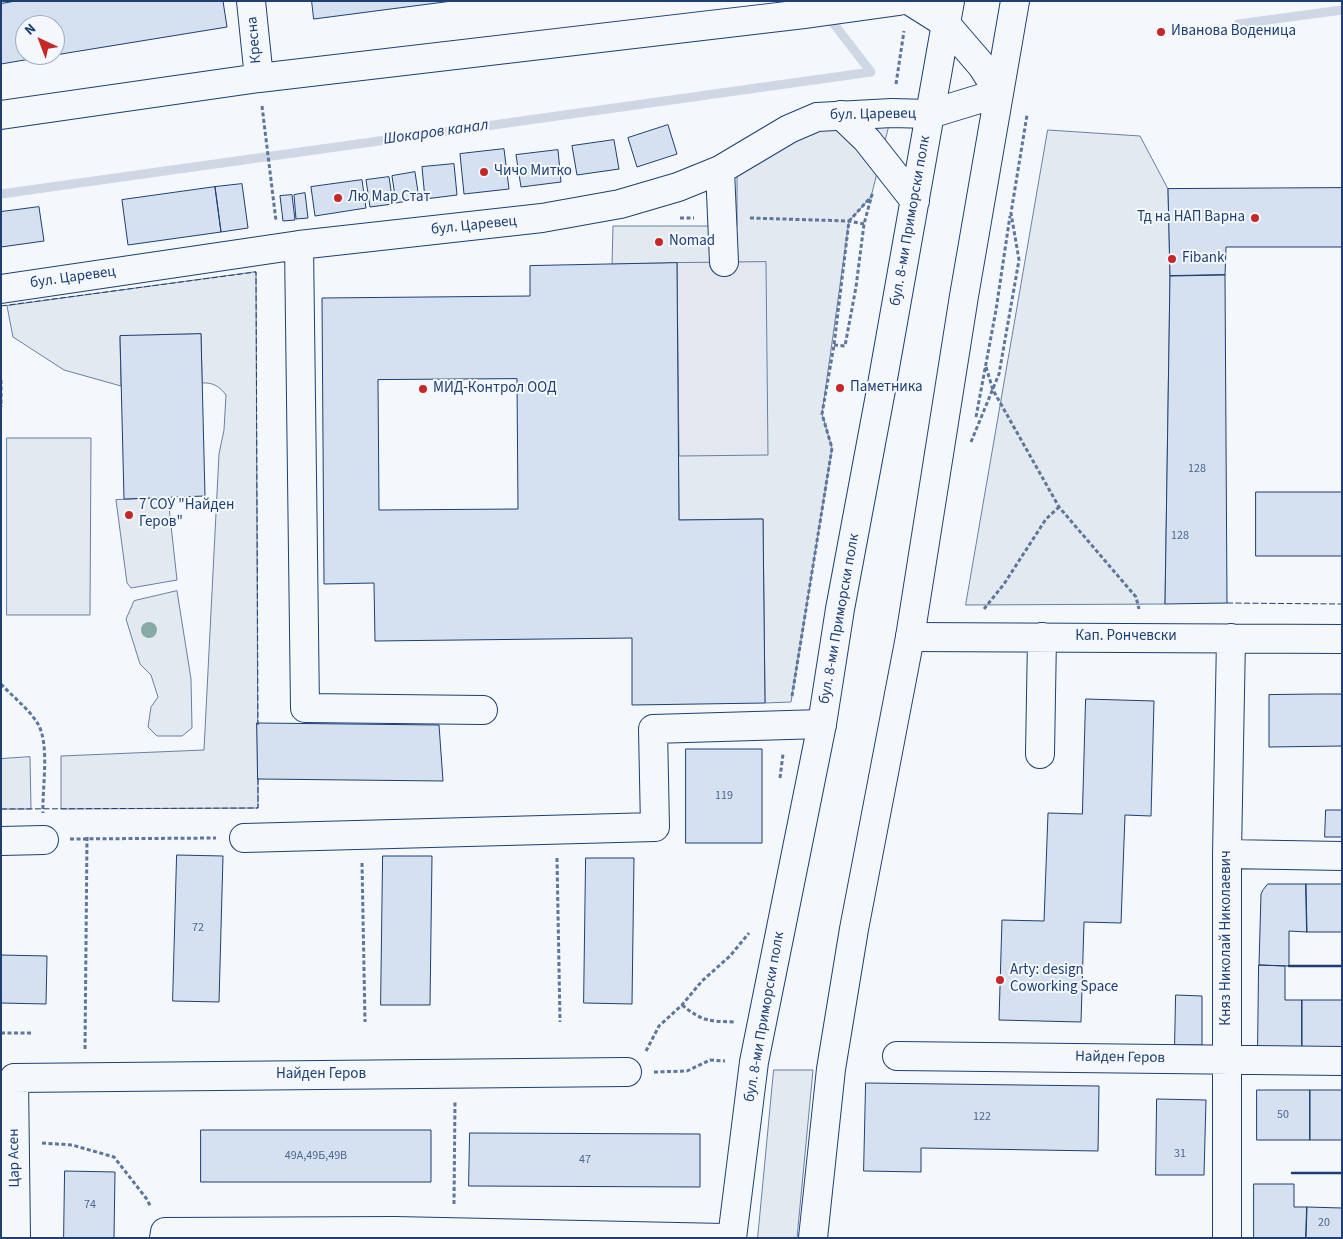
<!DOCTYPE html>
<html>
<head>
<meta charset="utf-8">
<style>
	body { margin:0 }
	#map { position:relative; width:1343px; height:1239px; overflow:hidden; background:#f4f7fb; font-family:"Source Sans 3",sans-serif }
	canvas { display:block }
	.frame { position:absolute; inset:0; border:2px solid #1d3f73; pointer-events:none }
	.north { position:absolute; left:15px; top:15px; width:50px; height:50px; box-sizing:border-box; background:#f4f7fb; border:1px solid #9eadc5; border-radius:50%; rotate:317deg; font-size:14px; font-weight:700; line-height:20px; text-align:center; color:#1d3f73 }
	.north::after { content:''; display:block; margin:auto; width:18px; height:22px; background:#c62828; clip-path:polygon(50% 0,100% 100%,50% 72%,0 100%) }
</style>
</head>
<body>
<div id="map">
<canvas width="1343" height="1239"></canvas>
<div class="frame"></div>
<div class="north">N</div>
</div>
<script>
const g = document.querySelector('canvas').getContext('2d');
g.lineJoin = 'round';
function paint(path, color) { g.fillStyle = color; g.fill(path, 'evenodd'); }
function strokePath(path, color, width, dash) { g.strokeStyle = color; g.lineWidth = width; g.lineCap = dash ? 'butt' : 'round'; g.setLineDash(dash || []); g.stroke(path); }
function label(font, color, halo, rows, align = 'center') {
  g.font = font + ' "Source Sans 3",sans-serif'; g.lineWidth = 4; g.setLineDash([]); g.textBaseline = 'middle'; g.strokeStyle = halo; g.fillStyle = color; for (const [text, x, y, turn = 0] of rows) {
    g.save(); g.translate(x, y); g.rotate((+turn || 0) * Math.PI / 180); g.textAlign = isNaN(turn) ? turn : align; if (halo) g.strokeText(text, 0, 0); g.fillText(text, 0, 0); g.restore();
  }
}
const green = new Path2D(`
	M892 113 871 197 849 221 822 414 832 448 791 702 765 703 763 519 679 520 677 263 612 265 613 226H737V177L757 148 789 129Z
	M1048 130 1140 136 1168 189 1170 276 1165 604 966 605Z
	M256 272 258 808 61 809V756L204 750 219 454 224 430 226 395C220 387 213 382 202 383L201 334 120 337 121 386 64 370 13 337 7 306Z
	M7 438H91L90 615H7Z
	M168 498 177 580 131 588 127 583 116 500Z
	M177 591 191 679 192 728 182 736H157L148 727 151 707 158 697 151 675 140 664 126 619 134 601Z
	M30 757 31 809H1V759Z
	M774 1070H813L797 1238H758Z`);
const parking = new Path2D(`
	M766 262 768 455 679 456 677 263Z`);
const stream = new Path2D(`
	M1238 24 1342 10
	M1 194 871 72 827 15`);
const building = new Path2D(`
	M16 1H223L227 27 55 55V25H25V55H54L1 64V4Z
	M312 1H452L314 19Z
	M668 125 677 154 637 167 628 138Z
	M614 140 619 169 577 175 572 146Z
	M504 149 509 189 464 194 460 154Z
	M558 150 561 182 521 187 516 155Z
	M454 164 457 195 425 199 422 167Z
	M415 172 419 199 396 203 392 176Z
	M389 177 393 204 370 207 366 180Z
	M362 180 366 208 315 216 311 187Z
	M242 184 248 228 221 232 215 187Z
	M215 187 221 232 128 245 122 200Z
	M1342 188V247H1226L1225 275 1170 276 1168 189Z
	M305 193 308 218 296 219 294 195Z
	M292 195 295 220 283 221 280 196Z
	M39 207 44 241 1 247V212Z
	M677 263 679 520 763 519 765 703 632 705V638L375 641 374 583 324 584 322 298 530 296V266ZM517 379 518 509 379 510 378 380Z
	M1225 275 1227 603 1165 604 1170 276Z
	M201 334 205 496 124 499 120 336Z
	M1256 492H1342V556H1256Z
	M1318 694H1342V746L1269 747V695Z
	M1086 699 1154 701 1151 816 1125 815 1121 923 1084 922 1081 1022 999 1020 1002 920 1044 921 1048 813 1082 814Z
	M257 723 439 725 443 781 258 779Z
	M686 749H762V843H686Z
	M1326 810H1342V837H1325Z
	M177 855 223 856 219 1002 173 1001Z
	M383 856H432L430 1005H381Z
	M586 858H634L632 1004 584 1003Z
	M1268 884H1306L1307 932 1289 931V966L1259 965 1261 894 1263 890Z
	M1306 884H1342V932H1307Z
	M1 955 47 956 46 1004 1 1003Z
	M1259 965 1285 966V1000H1302V1048L1258 1047Z
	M1176 995 1202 996V1045H1175Z
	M1302 1000H1342V1048H1302Z
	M866 1083 1099 1086 1098 1151 921 1148V1172L864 1171Z
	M1257 1090H1310V1140H1257Z
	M1310 1090H1342V1140H1310Z
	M1157 1099 1206 1100 1204 1175H1156Z
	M201 1130H431V1182H201Z
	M470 1133 700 1134V1187L469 1186Z
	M65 1171 115 1172 114 1238H64Z
	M1254 1184H1294V1207H1307L1306 1238H1254Z
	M1307 1207 1342 1208V1238H1306Z`);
const path = new Path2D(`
	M896 84 904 31
	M262 106 276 221
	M680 218H694
	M750 218 849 221 864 224
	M834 345 845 346 856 287 864 224 871 198
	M986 367 993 390 1059 507 1136 597 1139 609
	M1 380V407
	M976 417 996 310 1010 216
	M971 442 999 374 1019 260 1011 213 1027 115
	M984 609 1004 584 1046 519 1059 507
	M1 684C13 697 29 709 38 724 50 745 42 789 43 813
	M792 696 832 448 822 414 834 345 849 221 871 197 873 193
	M780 778 783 754
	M70 839 216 838
	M557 858 560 1022
	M362 863 365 1022
	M682 1005C703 1022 709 1021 734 1022
	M1 1033H32
	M85 1049 87 837
	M646 1051 659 1026 682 1005 702 981 730 956 749 933
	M654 1072 687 1071 710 1060 725 1061
	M42 1143 72 1145 114 1157 146 1198 151 1207
	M454 1204 455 1100`);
const minor = new Path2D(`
	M251 1 259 78
	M910 1 945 23
	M1 115 259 78 804 14 899 1
	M720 170 724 262
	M299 245 305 708 483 710
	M1 289 299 245 542 218 620 204 678 187 720 170 789 129 817 117 892 113 930 114
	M910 637 1342 639
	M1040 754 1042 637
	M244 838 655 827 653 729 822 724
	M1 841 44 840
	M1227 854 1342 856
	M897 1056 1342 1061
	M16 1238 14 1078 627 1072
	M164 1238 165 1232 395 1231 725 1238
	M1227 1238V854L1231 638`);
const major = new Path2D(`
	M945 23 982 66 999 93
	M930 114 999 93
	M841 115 867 140 915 201
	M732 1238 754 1062 822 724 840 609 881 390 950 1
	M813 1238 831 1069 854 929 910 637 964 296 1015 1`);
const fence = new Path2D(`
	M1 306 256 272 258 725
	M1227 603 1342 604
	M1 809 258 808V777`);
const wall = new Path2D(`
	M1289 966H1342
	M1292 1173H1342`);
const trees = [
	[149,630]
];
const markers = [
	[1161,32,5,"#c62828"],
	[484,172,5,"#c62828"],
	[338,198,5,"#c62828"],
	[1255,218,5,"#c62828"],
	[659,242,5,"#c62828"],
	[1172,259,5,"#c62828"],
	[840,388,5,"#c62828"],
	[423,389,5,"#c62828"],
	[129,515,5,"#c62828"],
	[1000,980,5,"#c62828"]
];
const numberNames = [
	["128",1197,469],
	["128",1180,536],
	["119",724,796],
	["72",198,928],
	["50",1283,1115],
	["122",982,1117],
	["31",1180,1154],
	["49А,49Б,49В",316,1156],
	["47",585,1160],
	["74",90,1205],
	["20",1324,1223]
];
const poiNames = [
	["Иванова Воденица",1171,32],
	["Чичо Митко",494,172],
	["Лю Мар Стат",348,198],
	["Тд на НАП Варна",1245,218,"right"],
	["Nomad",669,242],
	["Fibank",1182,259],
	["Паметника",850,388],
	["МИД-Контрол ООД",433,389],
	["7 СОУ \"Найден",139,506],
	["Геров\"",139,523],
	["Arty: design",1010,971],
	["Coworking Space",1010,988]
];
const streetNames = [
	["Кресна",255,40,-95],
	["бул. Царевец",873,115,-1],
	["бул. 8-ми Приморски полк",911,221,-80],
	["бул. Царевец",474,226,-6],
	["бул. Царевец",73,278,-8],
	["бул. 8-ми Приморски полк",840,619,-80],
	["Кап. Рончевски",1126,637],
	["Княз Николай Николаевич",1227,938,-90],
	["бул. 8-ми Приморски полк",765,1017,-80],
	["Найден Геров",1120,1058,1],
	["Найден Геров",321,1075],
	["Цар Асен",15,1158,-91]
];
const waterNames = [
	["Шокаров канал",436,133,-8]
];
paint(green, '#e3e9f0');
strokePath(green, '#687fa3', 1);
paint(parking, '#e3e8f0');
strokePath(parking, '#687fa3', 1);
strokePath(stream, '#cfd7e4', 9);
paint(building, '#d5e0f0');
strokePath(building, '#1d3f73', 1);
strokePath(minor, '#1d3f73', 30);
strokePath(major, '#1d3f73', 30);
strokePath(path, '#5e769c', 3, [4, 2.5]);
strokePath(minor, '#f4f7fb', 28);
strokePath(major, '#f4f7fb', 28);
strokePath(fence, '#1d3f73', 1, [6, 2.5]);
strokePath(wall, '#1d3f73', 2.5);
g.fillStyle = '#86aba6';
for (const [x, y] of trees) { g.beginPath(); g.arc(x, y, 8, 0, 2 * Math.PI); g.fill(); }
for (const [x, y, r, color] of markers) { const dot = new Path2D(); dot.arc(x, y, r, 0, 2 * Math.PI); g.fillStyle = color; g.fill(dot); strokePath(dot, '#f4f7fb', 2); }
label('12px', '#4b6792', null, numberNames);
label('15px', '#1d3f73', '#f4f7fb', poiNames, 'left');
label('15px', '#1d3f73', '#f4f7fb', streetNames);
label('italic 16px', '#1d3f73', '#f4f7fb', waterNames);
</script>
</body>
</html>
